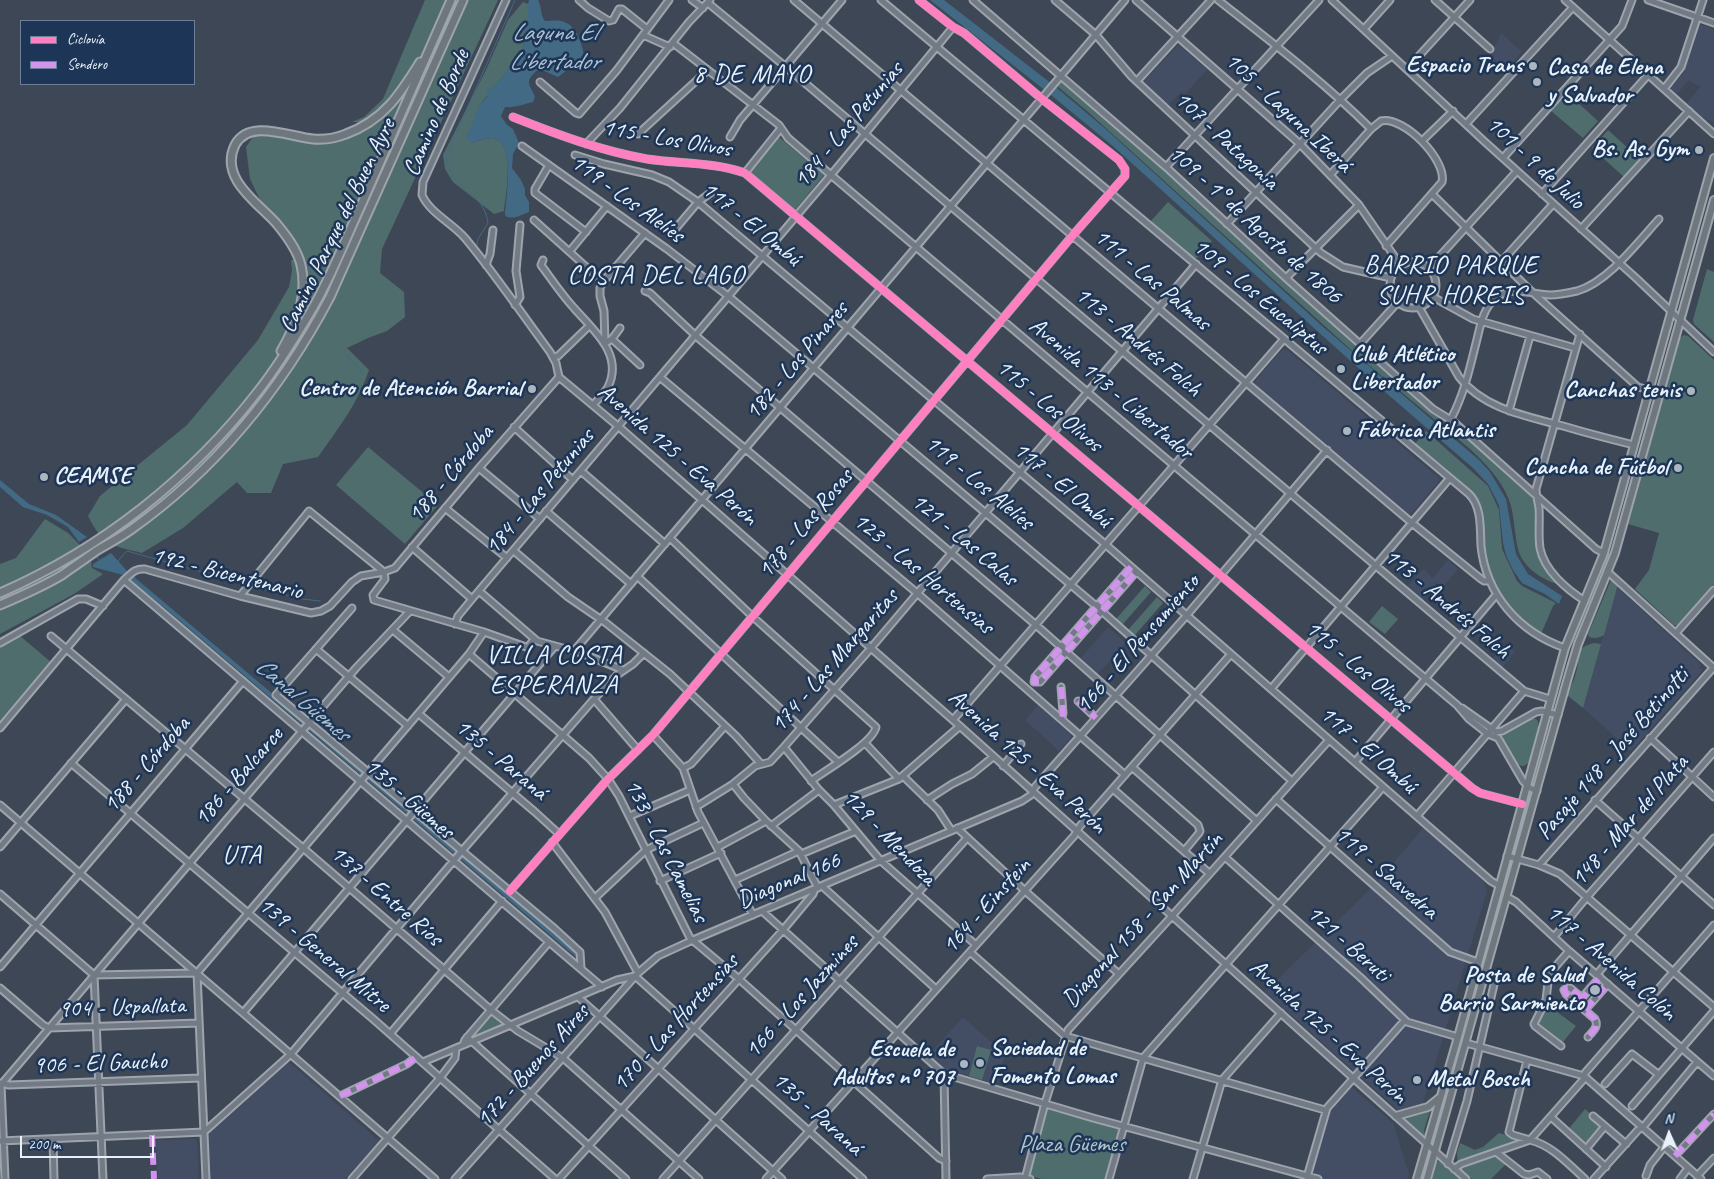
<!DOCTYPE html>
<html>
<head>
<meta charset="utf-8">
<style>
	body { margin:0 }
	#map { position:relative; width:1714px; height:1179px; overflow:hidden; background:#3e4756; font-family:Caveat,sans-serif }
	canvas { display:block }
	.legend { position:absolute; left:20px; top:20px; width:175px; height:65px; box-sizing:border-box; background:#1d3557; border:1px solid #6e8097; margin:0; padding:6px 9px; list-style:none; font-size:15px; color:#e8f1f8 }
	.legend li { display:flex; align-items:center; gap:10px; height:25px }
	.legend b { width:25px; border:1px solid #6e8097 }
	.north { position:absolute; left:1644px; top:1109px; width:50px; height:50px; -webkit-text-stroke:4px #1d3557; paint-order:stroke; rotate:358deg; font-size:14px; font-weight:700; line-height:20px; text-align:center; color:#e8f1f8 }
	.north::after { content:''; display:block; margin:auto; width:18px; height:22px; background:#e8f1f8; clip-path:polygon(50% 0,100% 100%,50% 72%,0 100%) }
	.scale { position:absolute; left:20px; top:1136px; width:134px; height:22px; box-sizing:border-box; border:2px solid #e8f1f8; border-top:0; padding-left:6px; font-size:15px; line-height:18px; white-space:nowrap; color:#e8f1f8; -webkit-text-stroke:4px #1d3557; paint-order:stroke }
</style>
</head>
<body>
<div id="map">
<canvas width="1714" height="1179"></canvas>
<ul class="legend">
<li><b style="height:6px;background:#ff80c0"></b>Ciclovía</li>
<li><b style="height:6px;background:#d193ec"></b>Sendero</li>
</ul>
<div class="north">N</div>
<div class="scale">200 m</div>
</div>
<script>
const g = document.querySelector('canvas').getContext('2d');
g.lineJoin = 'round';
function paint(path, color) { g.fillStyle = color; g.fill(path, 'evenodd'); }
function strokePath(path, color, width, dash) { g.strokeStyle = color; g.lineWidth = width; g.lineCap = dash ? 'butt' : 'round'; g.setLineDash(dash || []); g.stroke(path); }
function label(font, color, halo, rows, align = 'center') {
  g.font = font + ' Caveat,sans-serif'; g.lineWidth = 5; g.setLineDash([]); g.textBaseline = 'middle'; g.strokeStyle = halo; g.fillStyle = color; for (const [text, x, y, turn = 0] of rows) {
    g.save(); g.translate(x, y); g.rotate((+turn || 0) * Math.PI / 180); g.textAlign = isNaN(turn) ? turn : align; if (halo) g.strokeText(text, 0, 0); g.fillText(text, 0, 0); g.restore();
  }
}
const built = new Path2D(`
	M1701 25 1714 29V122L1701 118 1686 104 1701 86 1694 84 1689 80 1676 95 1671 90V87L1683 74 1699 26Z
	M1501 33 1522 52 1506 70 1490 56Z
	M1179 45 1207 70 1185 94 1181 92 1168 105 1145 83V80L1177 46Z
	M1286 349 1439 478V481L1412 513 1409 514 1255 384V381L1282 350Z
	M1448 560 1458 569 1443 587 1437 583 1423 600 1407 587 1423 569 1433 578Z
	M1617 587 1701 665 1699 668 1703 670 1631 751 1583 708Z
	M1108 627 1126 643 1098 674 1080 659Z
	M1505 644 1515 652 1502 668 1492 659Z
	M1038 705 1071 735V738L1059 751 1025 720Z
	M1424 827 1484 882 1487 891 1424 1101 1422 1104 1398 1110 1265 992 1376 883Z
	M963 1017 992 1043 1007 1047 997 1084 982 1080 990 1050 977 1046 969 1076 943 1069 928 1056Z
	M288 1063H290L377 1139 378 1142 345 1179H209L208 1138 210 1133Z
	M1351 1087 1393 1123 1409 1174 1407 1179H1310L1329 1110Z
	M195 1139 197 1141 199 1179H158L156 1142 158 1140Z`);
const green = new Path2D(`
	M425 0H498L382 249 380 273 404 292 405 317 387 331 368 338 347 348 369 370C358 403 338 429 318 457L283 464 271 493H247L237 482 183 528 142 553C111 545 104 547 88 516L100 496 187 425 258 340 289 287 292 271 291 260 298 259 267 214 250 179 246 147 257 131 328 139 369 122H352L364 117 383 99Z
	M523 2 528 4V20L524 31 523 51 479 106 472 143C478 141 486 138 492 138 516 140 506 195 504 211L494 214 453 182 445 169 443 155 486 70 508 20Z
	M1061 81H1064L1155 162 1363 353 1434 415 1451 422 1533 496C1543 514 1534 536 1540 555 1543 567 1552 575 1561 584L1560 585C1543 580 1523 568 1518 549 1514 533 1515 516 1509 500 1501 479 1485 463 1469 448L1359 357 1087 111 1057 86Z
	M1566 92 1598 121 1583 138 1550 110Z
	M1608 130 1640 159 1624 177 1592 148Z
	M779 137 824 175 794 211 749 173Z
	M1168 202 1212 241 1194 261 1150 222Z
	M1707 269 1714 272V342L1694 324 1693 320Z
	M1684 335 1688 336 1714 360V584L1677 625H1674L1635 589 1649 570 1659 533 1628 524 1680 338Z
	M1426 431 1488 486 1499 510 1502 549 1517 581 1522 586 1556 603 1553 606 1541 634C1515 618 1492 590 1485 558 1482 542 1486 524 1481 508 1475 488 1433 459 1415 444Z
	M368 447 438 505 405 544 336 485Z
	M45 519 68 533 90 555 92 568 103 574 74 594 0 634V564L16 558Z
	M1611 580H1613L1618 584 1604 635C1599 638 1595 639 1589 637L1588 634Z
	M1145 586 1151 592 1122 625 1116 619Z
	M1157 597 1163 603 1134 636 1128 630Z
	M1382 606 1398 619 1385 634 1369 622Z
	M19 635 52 663 0 724V646Z
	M1594 643 1601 644 1583 708 1567 695C1570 687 1574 681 1576 673 1581 657 1573 648 1594 643Z
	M1531 719H1536L1538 721 1539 728 1529 762C1518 777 1505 746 1502 737L1505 733Z
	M1512 864 1444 1110 1436 1132 1504 884Z
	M1549 1006 1576 1026 1563 1042 1537 1022Z
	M491 1013 507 1025 473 1037Z
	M977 1046 991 1050 982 1080 969 1076Z
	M1047 1103 1121 1123 1105 1179H1042L1027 1175Z
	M1430 1108 1432 1110 1430 1111 1424 1130 1425 1135H1421L1403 1118V1117Z
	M1585 1109 1605 1126 1586 1149 1567 1131Z
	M1499 1133 1524 1140 1458 1164 1457 1153 1460 1143 1475 1150 1483 1147Z
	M1496 1155 1507 1163 1491 1179H1472L1461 1169Z
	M1441 1160 1462 1179H1432L1437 1162Z`);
const water = new Path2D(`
	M529 0H538C542 7 540 15 545 21 550 21 556 20 561 21 580 25 584 51 585 67L581 69 576 66 571 67 558 77 544 71H536C524 83 530 84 535 97L533 102C524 104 514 108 505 107L501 116 507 125 513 129 519 143 513 154 512 168 521 180 525 189V195L529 202V212C519 215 518 219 507 217L505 215C506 199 516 140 492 138 486 138 478 141 472 143L466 138 479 106 487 97V89L494 87 523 51 524 31 528 20V4Z
	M930 0H944L1057 88 1108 131 1322 326 1479 460 1490 472 1506 499 1516 554 1528 574 1562 596 1559 604 1545 594 1522 583 1513 570 1506 555 1503 543 1499 505 1488 484 1473 468 1377 385 1114 147 1051 95Z
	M0 480 29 504 56 515 87 537 79 542 68 527 47 515 23 507 0 487Z
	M111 553 127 571 564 940 578 954 576 957 166 609 123 575 93 567V564Z`);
const stream = new Path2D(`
	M477 245 478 239 488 223C484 189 449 193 446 156L515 0
	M276 316 294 314
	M322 329 345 352 363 374
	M95 554 100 561
	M117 562 127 551 245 584
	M252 586 302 599 320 601`);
const minor = new Path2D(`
	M506 0 423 182 422 195C430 213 452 223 465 238 495 274 522 314 550 352L556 363 559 377
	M579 0 588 8 609 21 613 20 619 9H622L647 29
	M692 0 703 8
	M794 0 1412 523 1481 579 1484 581H1490
	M881 0 1469 494C1482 507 1480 528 1481 546 1486 595 1519 632 1565 648
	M973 0 1166 167 1286 278 1433 409 1454 422 1596 549 1604 553
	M1055 0 1096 35 1132 77 1321 253 1343 267 1391 278
	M1136 0 1300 144 1359 205 1401 266
	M1218 0C1270 41 1324 82 1371 129L1381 121C1404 116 1447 160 1442 182L1386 246
	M1332 0 1485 142 1636 278 1714 352
	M1435 0 1490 49
	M1565 0 1714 134
	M1648 0 1714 23
	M708 3 786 67 1524 691 1550 699
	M1364 29 1390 0
	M643 35 670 47
	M673 43 779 125 788 138 831 175 1425 678 1457 705 1469 719 1488 734 1498 738 1523 781 1530 788 1537 791
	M1407 69 1470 0
	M1137 81 1211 0
	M540 82 576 113 579 114 617 70 669 0
	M1664 89 1681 67 1703 0
	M513 117C556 134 601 151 647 159 679 164 715 162 745 173L1472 788 1480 793 1522 804
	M1466 124 1573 7
	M638 134 708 70
	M730 137 740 120 842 0
	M1422 141 1453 111
	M586 144 620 108 689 22 710 0
	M522 146 667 249 728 296 1096 606 1292 781
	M575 155 604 164 652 175 669 182 698 202 1105 544 1491 881 1500 886
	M1503 158 1622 26 1632 0
	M549 165 535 189V193L586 232
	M1166 167 1319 0
	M745 173 781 128
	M1331 174 1371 129
	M1432 194 1532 292 1638 387 1649 390
	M1542 194 1648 75
	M534 220 603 282
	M1227 224 1340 100 1367 73 1392 56
	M1581 229 1689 111
	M672 233 698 202 713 191
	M570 251 607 206
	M543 260 541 265C552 280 562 295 574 308 593 330 624 354 608 387 604 394 598 399 593 405
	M1502 261 1553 204
	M1390 285a23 23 0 1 1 46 0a23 23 0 1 1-46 0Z
	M486 265 490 254 493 230
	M1429 268 1517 171
	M1286 278 1359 205
	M645 291 650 293 696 336 1036 625 1257 821
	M1433 297 1473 319 1575 348
	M515 305 520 297 516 271 520 225
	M1419 307 1459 377C1484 409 1526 416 1563 426 1586 433 1610 439 1634 445
	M1580 334 1536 489C1536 495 1538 501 1539 508 1540 521 1538 535 1540 548 1544 570 1566 589 1585 601
	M612 339 620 328
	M605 343 604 311 600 296V288L603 282 645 233
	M605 343 612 339 640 365
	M1360 344 1398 302
	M553 357 558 356 589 326
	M559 377 619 427 953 720 1466 1179
	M661 378 917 593 1125 775
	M1509 411 1530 336
	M1451 419C1463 396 1469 372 1475 347 1479 333 1481 315 1490 304 1506 283 1529 294 1550 295 1559 295 1568 293 1577 291 1608 282 1637 243 1659 219
	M514 427 573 480
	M479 468 540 519
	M581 471 665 544
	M445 508 507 558
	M546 511 631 584
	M670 538 752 616 876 727C873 743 826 770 811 781
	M412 547 472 599
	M514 551 568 597 606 623 670 674 736 736 761 764
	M1131 567 1035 677 1034 682H1040L1136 572
	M384 572 385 579 373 595 374 600 484 632 526 647 529 646 534 639
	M1608 572 1714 668
	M637 576 838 762
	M124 580 602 987
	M479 591 537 641 581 653 623 670
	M240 596 309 511 384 572
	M352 608 276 695 555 929 580 952 581 968
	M455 624 458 616 472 599 831 175 953 27
	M393 630 449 677
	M1676 633 1714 590
	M51 636 303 848 491 1010 518 1031 563 1058 699 1179
	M0 643 78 599H86L103 606
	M316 649 408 726
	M574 651 1125 0
	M469 654 589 758 608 779 619 796 690 938 739 979 939 1158 946 1161
	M1061 687 1063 713 1062 718
	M1271 689 1449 479
	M594 699 638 750
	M1078 701 1096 718
	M1462 708 1496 732 1502 731 1536 712 1542 711 1558 715
	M419 714 535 812 559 834
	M953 720 1283 340
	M0 728 124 580C131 574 135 568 145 569L240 596 311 613 321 611 330 606 352 582 361 576 384 572 395 568 479 468 559 377
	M653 735 683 768 698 812 753 915
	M1650 738 1714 797
	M865 743 899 779
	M784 747 819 790 834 805 881 861 976 945
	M1355 762 1496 595
	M71 763 372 1018 555 1179
	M1003 766 1021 744
	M1132 767 1198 825 1200 831 1199 833 1185 850
	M683 768 691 764 725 726
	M903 776 938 810 951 830
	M733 784 744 798 766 821 799 851 818 888
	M1113 789 1209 873
	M1276 799 1450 952 1478 962
	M927 800 952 784 972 774 993 757
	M1595 800 1714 905
	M0 805 243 1013 435 1179
	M834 805 899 779 960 726
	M696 807 733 784 755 766 770 762 784 747 871 648 1196 264
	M630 816 690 790
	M1417 816 1524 691
	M771 826 819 790
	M957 828 1024 890 1119 974
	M552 842 605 912 638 973
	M0 847 126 699
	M718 847 766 821
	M801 854 856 831
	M1507 856 1539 865 1560 874 1714 1007
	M1225 857 1360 977 1407 1022 1458 1037
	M1539 865 1714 667
	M735 880 799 851
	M660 881 721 853
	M822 886 936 989
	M510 891 608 779 653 735 1073 235 1125 176V169L1119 160 1042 99 964 33 953 27 919 0
	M0 894 94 975 197 973
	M1507 897 1516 902 1569 951 1714 1076
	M595 898 646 850 703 823
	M762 911 944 1074 1093 1118 1318 1179
	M1554 937 1587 897 1714 752
	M970 952 1065 1036 1325 1110
	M0 967 243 681
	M197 973 469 654 484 632
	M197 973 206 1179
	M1597 974 1714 838
	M94 975 103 1179
	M635 976 863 1179
	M0 988 43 1025 49 1028 199 1023
	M578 997 782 1179
	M1582 998 1570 988H1567L1564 990 1566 994 1595 1019C1599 1027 1593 1031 1588 1037
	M1581 999 1600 977
	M1585 1010 1608 984
	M243 1013 555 646
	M390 1034 502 901
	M467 1037 626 1179
	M1466 1043 1584 1076 1701 1179
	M463 1045 465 1040 549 942
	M1561 1046 1535 1026 1534 1024 1546 1000 1549 974 1569 951
	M1527 1060 1509 1132 1513 1135 1530 1140 1583 1080 1585 1073 1714 925
	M423 1062 617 980 635 976
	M944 1074 946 1179
	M0 1083 9 1085 201 1078
	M1 1084 5 1179
	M1605 1084 1632 1054 1658 1074
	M0 1086 302 731 356 668 410 611
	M340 1096 407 1064 416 1057
	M1632 1106 1714 1011
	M1593 1116 1626 1144
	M1551 1117 1606 1167
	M53 1139 54 1179
	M0 1141 204 1132 291 1054 461 852 594 699 617 675 633 664 644 653
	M1586 1149 1605 1126
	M1496 1152 1524 1174 1529 1175 1538 1172 1547 1179
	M1675 1156 1714 1114
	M1448 1164 1467 1101 1496 976 1486 972
	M1454 1169 1461 1164 1530 1140C1553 1146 1567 1163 1585 1179
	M1646 1176 1650 1165 1664 1147
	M1697 1176 1714 1158
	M1307 1177 1327 1108 1405 1020
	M352 1179 440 1078 455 1058 456 1048
	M455 1179 638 973 658 956 693 940 1022 801 1031 795 1035 787 1187 615 1327 450
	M559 1179 783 930 813 894 815 889
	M663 1179 967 838
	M766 1179 1074 836 1080 826 1231 654
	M987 1179 1020 1177 1030 1179
	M1025 1179 1045 1103 1068 1030 1172 916 1329 740
	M1109 1179 1143 1058 1383 787
	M1193 1179 1222 1080 1281 1013
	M1594 1179 1638 1130 1644 1126 1697 1062
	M1680 1179 1688 1168`);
const major = new Path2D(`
	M1396 1116 1428 1107 1439 1098
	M1417 1179 1458 1037 1565 648 1604 553 1714 158
	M1427 1179 1567 681 1578 644 1615 553 1714 200`);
const highway = new Path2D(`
	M281 351C296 325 308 296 301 265 297 249 286 235 276 223 257 202 219 178 235 145 249 118 290 137 313 139 324 140 336 138 346 134 384 120 400 94 420 62
	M0 593C101 549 191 478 259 390 277 367 293 341 308 316 330 280 345 240 363 201 392 134 422 67 451 0
	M0 605C21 596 42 587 62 575 73 567 85 559 96 551 108 544 121 537 132 529 216 469 282 388 330 297L463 0`);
const quiet = new Path2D(`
	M1131 567 1035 677 1034 682H1040L1136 572
	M1061 687 1063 713 1062 718
	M1078 701 1096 718
	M1582 998 1570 988H1567L1564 990 1566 994 1595 1019C1599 1027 1593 1031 1588 1037
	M1579 1002 1600 977
	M1585 1010 1608 984
	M340 1096 407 1064 416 1057
	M152 1135 154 1179
	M1675 1156 1714 1114`);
const cycleway = new Path2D(`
	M513 117C556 134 601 151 647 159 679 164 715 162 745 173L1472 788 1480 793 1522 804
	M510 891 608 779 653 735 1073 235 1125 176V169L1119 160 1042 99 964 33 953 27 919 0`);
const markers = [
	[1533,66,5,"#acb6bf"],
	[1537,82,5,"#acb6bf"],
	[1699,150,5,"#acb6bf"],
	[1341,369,5,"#acb6bf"],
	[532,389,5,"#acb6bf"],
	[1691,391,5,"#acb6bf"],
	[1347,431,5,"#acb6bf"],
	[1678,468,5,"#acb6bf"],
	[44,477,5,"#acb6bf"],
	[1595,990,6,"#acb6bf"],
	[980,1063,5,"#acb6bf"],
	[964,1064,5,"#acb6bf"],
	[1417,1080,5,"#acb6bf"]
];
const poiNames = [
	["Espacio Trans",1523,66],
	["Casa de Elena",1547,68,"left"],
	["y Salvador",1547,96,"left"],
	["Bs. As. Gym",1689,150],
	["Club Atlético",1351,355,"left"],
	["Libertador",1351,383,"left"],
	["Centro de Atención Barrial",522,389],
	["Canchas tenis",1681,391],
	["Fábrica Atlantis",1357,431,"left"],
	["Cancha de Fútbol",1668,468],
	["CEAMSE",54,477,"left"],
	["Posta de Salud",1584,976],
	["Barrio Sarmiento",1584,1004],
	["Sociedad de",990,1049,"left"],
	["Fomento Lomas",990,1077,"left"],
	["Escuela de",954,1050],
	["Adultos nº 707",954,1078],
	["Metal Bosch",1427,1080,"left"]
];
const streetNames = [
	["Camino de Borde",437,113,-67],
	["105 - Laguna Iberá",1288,113,43],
	["184 - Las Petunias",849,125,-50],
	["115 - Los Olivos",667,139,10],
	["107 - Patagonia",1226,141,43],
	["101 - 9 de Julio",1535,163,43],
	["119 - Los Alelíes",627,199,36],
	["117 - El Ombú",751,224,39],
	["109 - 1° de Agosto de 1806",1255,225,42],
	["Camino Parque del Buen Ayre",338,226,-64],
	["111 - Las Palmas",1152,280,40],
	["109 - Los Eucaliptus",1260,297,40],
	["113 - Andrés Folch",1138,342,40],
	["182 - Los Pinares",797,361,-50],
	["Avenida 113 - Libertador",1111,389,40],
	["115 - Los Olivos",1049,406,40],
	["Avenida 125 - Eva Perón",677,455,41],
	["188 - Córdoba",451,474,-50],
	["119 - Los Alelíes",979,483,40],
	["117 - El Ombú",1062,485,40],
	["184 - Las Petunias",540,492,-50],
	["178 - Las Rosas",806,524,-50],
	["121 - Las Calas",964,540,40],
	["192 - Bicentenario",227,574,14],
	["123 - Las Hortensias",923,574,40],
	["113 - Andrés Folch",1447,604,40],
	["166 - El Pensamiento",1138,644,-49],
	["174 - Las Margaritas",835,661,-49],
	["115 - Los Olivos",1358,667,40],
	["117 - El Ombú",1368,750,41],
	["Pasaje 148 - José Betinotti",1613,754,-49],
	["135 - Paraná",501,760,40],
	["Avenida 125 - Eva Perón",1027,762,42],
	["188 - Córdoba",147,765,-49],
	["186 - Balcarce",239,777,-49],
	["135 - Güemes",409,799,41],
	["148 - Mar del Plata",1630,821,-49],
	["129 - Mendoza",889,838,46],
	["133 - Las Camelias",666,851,63],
	["119 - Saavedra",1386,873,41],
	["Diagonal 166",789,881,-23],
	["137 - Entre Ríos",386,896,41],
	["164 - Einstein",987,906,-48],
	["Diagonal 158 - San Martín",1143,920,-48],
	["121 - Beruti",1348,944,42],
	["139 - General Mitre",324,955,40],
	["117 - Avenida Colón",1611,963,41],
	["166 - Los Jazmines",802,997,-48],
	["904 - Uspallata",122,1008,-2],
	["170 - Las Hortensias",676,1023,-48],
	["Avenida 125 - Eva Perón",1328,1032,42],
	["906 - El Gaucho",100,1064,-2],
	["172 - Buenos Aires",533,1066,-48],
	["135 - Paraná",817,1114,42]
];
const parkNames = [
	["Plaza Güemes",1072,1145]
];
const waterNames = [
	["Laguna El",554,33],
	["Libertador",554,62],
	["Canal Güemes",302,700,40]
];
const quarterNames = [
	["8 DE MAYO",752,75],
	["BARRIO PARQUE",1451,266],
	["SUHR HOREIS",1451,296],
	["COSTA DEL LAGO",656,276],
	["VILLA COSTA",554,656],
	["ESPERANZA",554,686],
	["UTA",242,856]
];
paint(built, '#434e64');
paint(green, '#506d6e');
paint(water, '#436a84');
strokePath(stream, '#436a84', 1);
strokePath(minor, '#9ea4ac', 9);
strokePath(major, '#9ea4ac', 10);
strokePath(highway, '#9ea4ac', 11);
strokePath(minor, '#727a85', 5);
strokePath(major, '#6f777e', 6);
strokePath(highway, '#6f777e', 7);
strokePath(quiet, '#d193ec', 6, [12, 6]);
strokePath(cycleway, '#ff80c0', 8);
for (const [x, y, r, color] of markers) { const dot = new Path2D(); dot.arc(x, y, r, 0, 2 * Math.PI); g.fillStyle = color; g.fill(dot); strokePath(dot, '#1d3557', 2); }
label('bold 24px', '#e8f1f8', '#1d3557', poiNames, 'right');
label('24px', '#e8f1f8', '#1d3557', streetNames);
label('24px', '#b4c5c9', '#1d3557', parkNames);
label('italic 25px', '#aec3d1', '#1d3557', waterNames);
g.letterSpacing = '1px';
label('26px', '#e8f1f8', '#1d3557', quarterNames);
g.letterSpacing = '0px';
</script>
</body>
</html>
